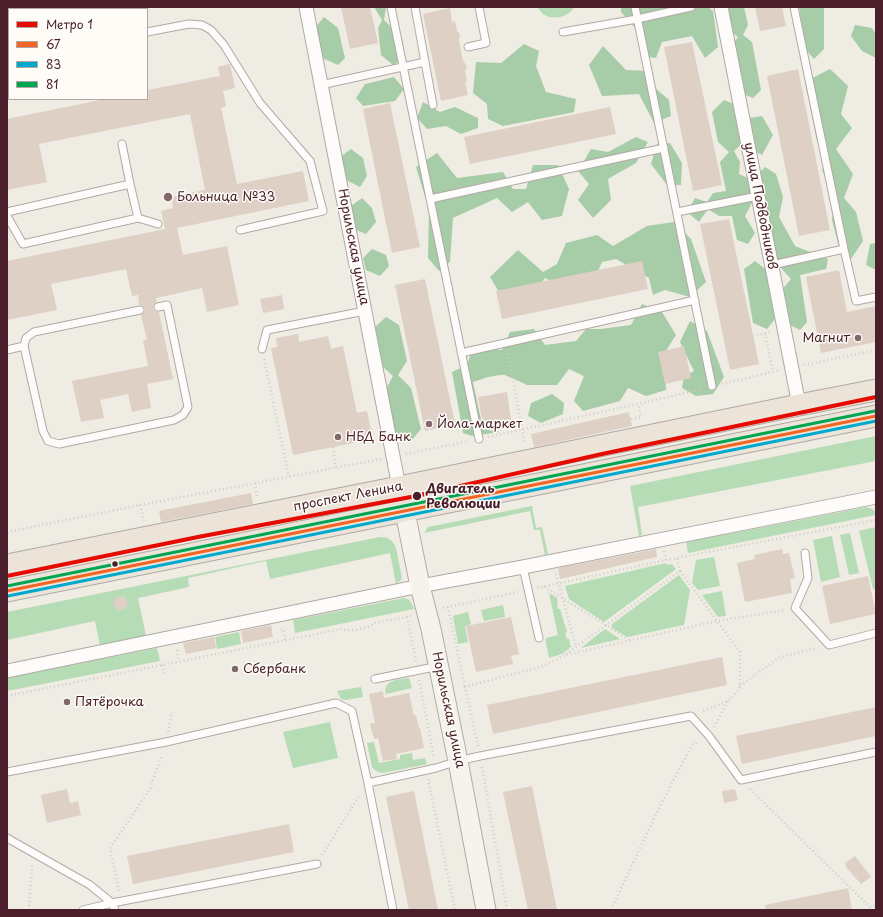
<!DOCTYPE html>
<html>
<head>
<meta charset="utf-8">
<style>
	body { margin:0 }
	#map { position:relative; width:883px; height:917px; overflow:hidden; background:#efece3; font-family:"Playpen Sans",sans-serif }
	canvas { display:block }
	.frame { position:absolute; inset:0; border:8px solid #4a1f2b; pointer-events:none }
	.legend { position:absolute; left:8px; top:8px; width:140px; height:92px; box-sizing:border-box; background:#fdfcf7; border:1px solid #b5a4a5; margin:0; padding:5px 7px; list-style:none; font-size:12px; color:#4a1f2b }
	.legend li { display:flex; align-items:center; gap:8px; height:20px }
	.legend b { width:20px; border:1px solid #b5a4a5 }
</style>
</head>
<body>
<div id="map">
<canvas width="883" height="917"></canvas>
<div class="frame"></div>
<ul class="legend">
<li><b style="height:5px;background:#e50b00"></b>Метро 1</li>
<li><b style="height:5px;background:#f26522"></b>67</li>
<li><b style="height:5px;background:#00a9ce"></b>83</li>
<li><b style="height:5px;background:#00a651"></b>81</li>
</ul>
</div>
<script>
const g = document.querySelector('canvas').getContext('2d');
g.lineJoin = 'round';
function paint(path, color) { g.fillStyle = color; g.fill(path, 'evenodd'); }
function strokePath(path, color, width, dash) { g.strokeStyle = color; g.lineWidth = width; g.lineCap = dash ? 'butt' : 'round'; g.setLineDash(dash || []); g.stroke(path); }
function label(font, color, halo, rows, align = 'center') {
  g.font = font + ' "Playpen Sans",sans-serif'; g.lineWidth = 3; g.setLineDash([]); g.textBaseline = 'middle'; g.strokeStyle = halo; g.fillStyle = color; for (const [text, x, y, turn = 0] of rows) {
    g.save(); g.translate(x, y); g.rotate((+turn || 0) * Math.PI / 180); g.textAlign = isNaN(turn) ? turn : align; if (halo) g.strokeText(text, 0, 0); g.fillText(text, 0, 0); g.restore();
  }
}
const green = new Path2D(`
	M538 7H574C568 20 543 22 538 7Z
	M876 436V461L638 507 642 535 639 536 630 486Z
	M532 506 536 528 542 527 548 554 545 555 540 530H534L530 511 424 533 428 527Z
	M866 507C871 508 876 510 876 515L688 553 686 541 739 532Z
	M876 527V589H873L859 531Z
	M850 533 859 573 849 575 840 535Z
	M832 536 840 577 821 582 813 540Z
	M380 537C388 537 393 540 396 548L402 578 401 580 396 584 390 553 270 579 266 561 188 578 189 587 138 598 146 636 100 646 95 621 7 640V612Z
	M714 557 720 586 698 590 692 583 696 560Z
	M666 563 667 565 672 564 676 569 604 622 569 599 565 586Z
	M679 575 690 590 684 625 627 637 612 628V624Z
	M722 591 726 616 718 617 702 595Z
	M549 593 557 598 558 602 557 603 558 609H560L567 632 565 633 567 639H569L571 647 562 654 549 658 546 643V638L558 635Z
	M404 598C410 599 412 603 414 609L295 633 293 620Z
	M503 605 505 617 484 621 481 610Z
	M468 612 471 624 465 626 468 642 458 644 453 616Z
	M605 629 620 639 581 648Z
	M239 632 241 644 217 649 215 637Z
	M157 648 160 661 7 691V678Z
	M409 678 412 688 386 694C382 680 400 679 409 678Z
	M361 687 363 697 346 700 341 699 337 691Z
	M330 722 338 758 293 768 283 732Z
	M374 742 379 763 400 759V755L412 753 413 760 425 758 427 764 383 773C378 772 375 771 372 767L367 743Z`);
const forest = new Path2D(`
	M374 7H386L384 20 402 38 405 58 393 65 381 55 378 28 382 20Z
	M621 7H708L713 11 718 47 705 58 692 36 662 42 656 58 642 56 636 29 621 12Z
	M726 7H744L748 25 743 35 752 42 761 90 753 98 741 93 732 45 738 37 729 30Z
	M799 7H824V49L814 59 806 50Z
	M324 17 338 28 345 58 338 65 320 57 314 29Z
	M855 25 872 28 876 34V58L862 51 851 36Z
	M524 44 539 51 536 66 546 92 576 99 574 112 503 126 488 119 487 104 473 93 476 62 501 63Z
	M603 46 626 70 650 71 654 87 669 100 671 116 654 123 639 94 602 96 589 65Z
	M830 69 848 86 841 114 852 128 836 149 853 174 844 198 856 212 863 241 851 259 841 255 832 220 835 199 822 170 829 153 817 141 805 82Z
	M394 77 404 89 395 101 363 106 356 98 365 84Z
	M724 100 736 105 743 143 734 151 740 162 739 174 752 180 754 199 745 216 755 233 748 244 737 240 732 216H719L708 209 699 222 687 212 695 198 707 202 713 193 726 191 720 162 729 152 718 142 712 112Z
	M423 102 440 112 455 107 478 118V128L461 134 446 126 427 129 417 118Z
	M762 116 773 135 762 155 752 150 746 128 750 118Z
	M636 137 648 142 636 163 608 179 611 200 593 218 578 200 589 184 578 171 591 149 608 152Z
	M670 143 682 163 681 185H667L651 164 657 144Z
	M351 149 363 158 367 176 360 187 344 179 340 157Z
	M437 153 457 178 503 172 513 189H526L533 165H558L569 189 562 216 542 220 528 202 512 212 497 198 453 218 450 262 439 271 428 258 429 210 416 167Z
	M765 167 776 174 783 197 779 217 795 246 828 259 826 269 800 275 807 322 800 330 788 324 781 291 791 279 773 259 756 176Z
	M362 198 372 208 376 222 366 234 354 229 348 208Z
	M674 222 691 239 706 282 690 297 665 290 653 295 649 278 616 259 602 262 595 278 559 285 545 278 530 301 507 305 490 277 518 250 543 272 557 264 566 243 597 235 613 246 647 226Z
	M876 243V270L866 265 870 244Z
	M372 249 386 255 389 266 380 276 366 270 363 258Z
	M755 261 769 272 779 314 767 329 753 323 744 269Z
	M642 304 662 312 676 335 664 354 666 390 646 396 628 388 620 401 583 411 574 401 584 376 569 369 557 385H527L505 375H500L488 377 473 382 483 429 500 432 472 436 463 433 452 372 467 365 473 347 502 350 510 332 534 329 545 345 576 341 586 329H601L631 325Z
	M386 317 399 325 407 361 398 375 411 388 421 429 411 441 396 435 386 389 393 376 381 365 375 327Z
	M690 321 707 331 724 377 713 394 696 396 682 388 684 376 694 371 680 342Z
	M552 394 564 403 563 414 541 423 528 416 531 403Z`);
const building = new Path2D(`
	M341 7H370L378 43 350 49Z
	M755 7H782L786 26 760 31Z
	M450 8 452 22 455 21 457 31 460 34 459 40 463 61 467 66 465 71 467 81 465 82 468 95 441 101 423 14Z
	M692 42 722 185 693 191 664 47Z
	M230 64 235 88 223 91 226 106 221 108 237 184 303 171 309 201 177 228 183 255 227 246 239 305 207 312 202 288 156 298 157 302 154 304 153 308 155 311 159 312 173 379 147 384 151 408 132 412 128 394 100 400 104 418 81 422 72 381 148 366 143 340H147L141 315 145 312V309L143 306 139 305 138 295 132 296 126 269 51 284 57 310 7 320V261L165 229 161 211 173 208 171 197 205 190 190 114 39 144 47 182 7 190V119L105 99H147V90L220 76 218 67Z
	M798 69 830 230 799 236 767 76Z
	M390 103 420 247 392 253 363 109Z
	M610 107 616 134 470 164 464 137Z
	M729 219 759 364 730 370 700 224Z
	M642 261 648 289 502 319 496 291Z
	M839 270 847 312 876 306V342L821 353 806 277Z
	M425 279 455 424 425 431 395 285Z
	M282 295 284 309 263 313 260 299Z
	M298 334 299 342 328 336 331 349 343 346 357 413 367 411 373 439 293 455 271 348 277 347 276 338Z
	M684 346 691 378 665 384 658 352Z
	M507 392 511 420 483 426 478 397Z
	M629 412 632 426 534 447 531 434Z
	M251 493 253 504 161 522 159 511Z
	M656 549 657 557 560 579 558 568Z
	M782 549 783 554 789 553 795 578 790 579 792 593 745 602 737 563 755 559 754 555Z
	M868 576 876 614 830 624 822 586Z
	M124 596 128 602 125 609 117 610 113 604 116 597Z
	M511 617 519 654 511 656 513 664 476 672 466 626Z
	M271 625 273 637 243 643 241 631Z
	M214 637 216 648 186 654 183 643Z
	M722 657 727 685 493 734 487 705Z
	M383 691 384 698 409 693 414 716 416 715 419 728H420L424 748 396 754 397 759 383 761 378 738 374 739 370 724 375 723 369 694Z
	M876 707V736L742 764 736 736Z
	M532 786 557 910H528L503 792Z
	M67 789 70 803 78 801 81 815 47 823 41 795Z
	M735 789 738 800 724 803 722 791Z
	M414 791 438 910H409L386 797Z
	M289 824 294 852 133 884 127 856Z
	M855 856 871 877 861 884 846 867 845 863Z
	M848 888 852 910H766L765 905Z`);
const path = new Path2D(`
	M765 333 773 372
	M753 336 772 332
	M508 354 525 443H526
	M264 359 289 477
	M804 365 876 350
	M722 384 780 370
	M631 419 641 417 638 404
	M488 437 638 404 702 389
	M333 447 336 468
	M406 454 469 441
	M255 483 257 497
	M140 505 144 521
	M7 532 140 505 381 459
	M664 551 666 560
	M680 571 740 652V687L737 692 728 701 701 712
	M556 574 576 647
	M544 587 606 625 680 571 677 558
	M537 588 666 560 876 520
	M448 607 465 687
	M443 608 518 592
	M407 617 416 661
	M281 629H283L285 640
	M629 640 606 625 565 655 717 621 785 610
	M177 650 179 661
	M162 665 164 674
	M419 680 434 758
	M740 686 780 657 818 648
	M7 696 341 629C349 632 368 629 374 623L411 616
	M714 727 728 701
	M168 732 172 712
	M478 746 465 687 543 666 565 655
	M482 767 507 910
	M428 779 455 910
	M750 789 873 910
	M322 855 359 796
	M119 891 110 848 150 789 162 754
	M29 910 32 865
	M611 910 658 810 692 745 699 741
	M873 910 876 901`);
const lane = new Path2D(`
	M391 7 479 439
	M635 7 712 386
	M794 7 844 249 856 301 876 297
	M147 32 189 24 202 25 211 30 224 45 260 103 310 161 323 211 240 230
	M563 32 637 19 691 7
	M468 47 486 43 479 7
	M7 60 9 59
	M425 62 433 105
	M321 85 425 62 415 7
	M122 144 130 184
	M430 199 664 148
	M7 212 130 184 138 218 158 224
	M677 212 758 196
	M7 216 23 244 138 218
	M772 265 844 249
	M140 310 34 332 26 338 24 346 43 431 48 441 59 444 174 420 183 415 188 407 167 305 158 307
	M262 349 267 330 365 311
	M7 350 24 346
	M461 353 695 300
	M805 553 808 578 795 608 829 645 876 633
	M523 567 539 638
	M375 679 439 666
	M7 772 166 742 336 703 352 711 368 783 393 910
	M368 783 436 768 458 761 480 756 691 716 709 736 741 780 876 752
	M7 838 90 885 112 903 115 910
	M83 910 112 903 317 864`);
const street = new Path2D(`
	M306 7 399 487
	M721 7 799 405
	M7 671 420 586 523 567 876 497`);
const secondary = new Path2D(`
	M405 512 420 586 431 629 458 761 486 910`);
const primary = new Path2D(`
	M7 565 399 487 799 405 876 390
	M7 591 876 416`);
const bus1 = new Path2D(`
	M7 591 876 416`);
const bus2 = new Path2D(`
	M8 596 876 421`);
const bus3 = new Path2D(`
	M7 586 875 411`);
const metro1 = new Path2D(`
	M7 576 198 537 416 496 602 454 876 397`);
const markers = [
	[168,197,5,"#84676b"],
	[858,338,4,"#84676b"],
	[429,424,4,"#84676b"],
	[338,437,4,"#84676b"],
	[417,496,5,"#4a1f2b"],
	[115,564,3.5,"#4a1f2b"],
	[235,669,4,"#84676b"],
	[67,702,4,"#84676b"]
];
const poiNames = [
	["Больница №33",177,197],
	["Магнит",850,338,"right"],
	["Йола-маркет",437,424],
	["НБД Банк",346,437],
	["Сбербанк",243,669],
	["Пятёрочка",75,702]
];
const streetNames = [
	["улица Подводников",760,206,79],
	["Норильская улица",353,247,79],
	["проспект Ленина",348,497,-11],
	["Норильская улица",448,710,78]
];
const stopNames = [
	["Двигатель",426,489],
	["Революции",426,504]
];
paint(green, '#b5dcb4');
paint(forest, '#a7cca8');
paint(building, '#ded0c5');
strokePath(lane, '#b0a9a5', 9);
strokePath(street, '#b0a9a5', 15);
strokePath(secondary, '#b0a9a5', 21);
strokePath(primary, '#b0a9a5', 23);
strokePath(path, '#d0cdcb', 2.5, [1, 3]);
strokePath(lane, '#fdfcfb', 7);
strokePath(street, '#fdfcfb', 13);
strokePath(secondary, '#f6f3ed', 19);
strokePath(primary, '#ece4d9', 21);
strokePath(bus1, '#f26522', 3);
strokePath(bus2, '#00a9ce', 3);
strokePath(bus3, '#00a651', 3);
strokePath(metro1, '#e50b00', 4);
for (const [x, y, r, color] of markers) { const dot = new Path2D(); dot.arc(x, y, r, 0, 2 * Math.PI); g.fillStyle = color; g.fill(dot); strokePath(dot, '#fdfcf7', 1.5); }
label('13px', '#4a1f2b', '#fdfcf7', poiNames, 'left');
label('13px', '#4a1f2b', '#fdfcf7', streetNames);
label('bold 13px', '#4a1f2b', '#fdfcf7', stopNames, 'left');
</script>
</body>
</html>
